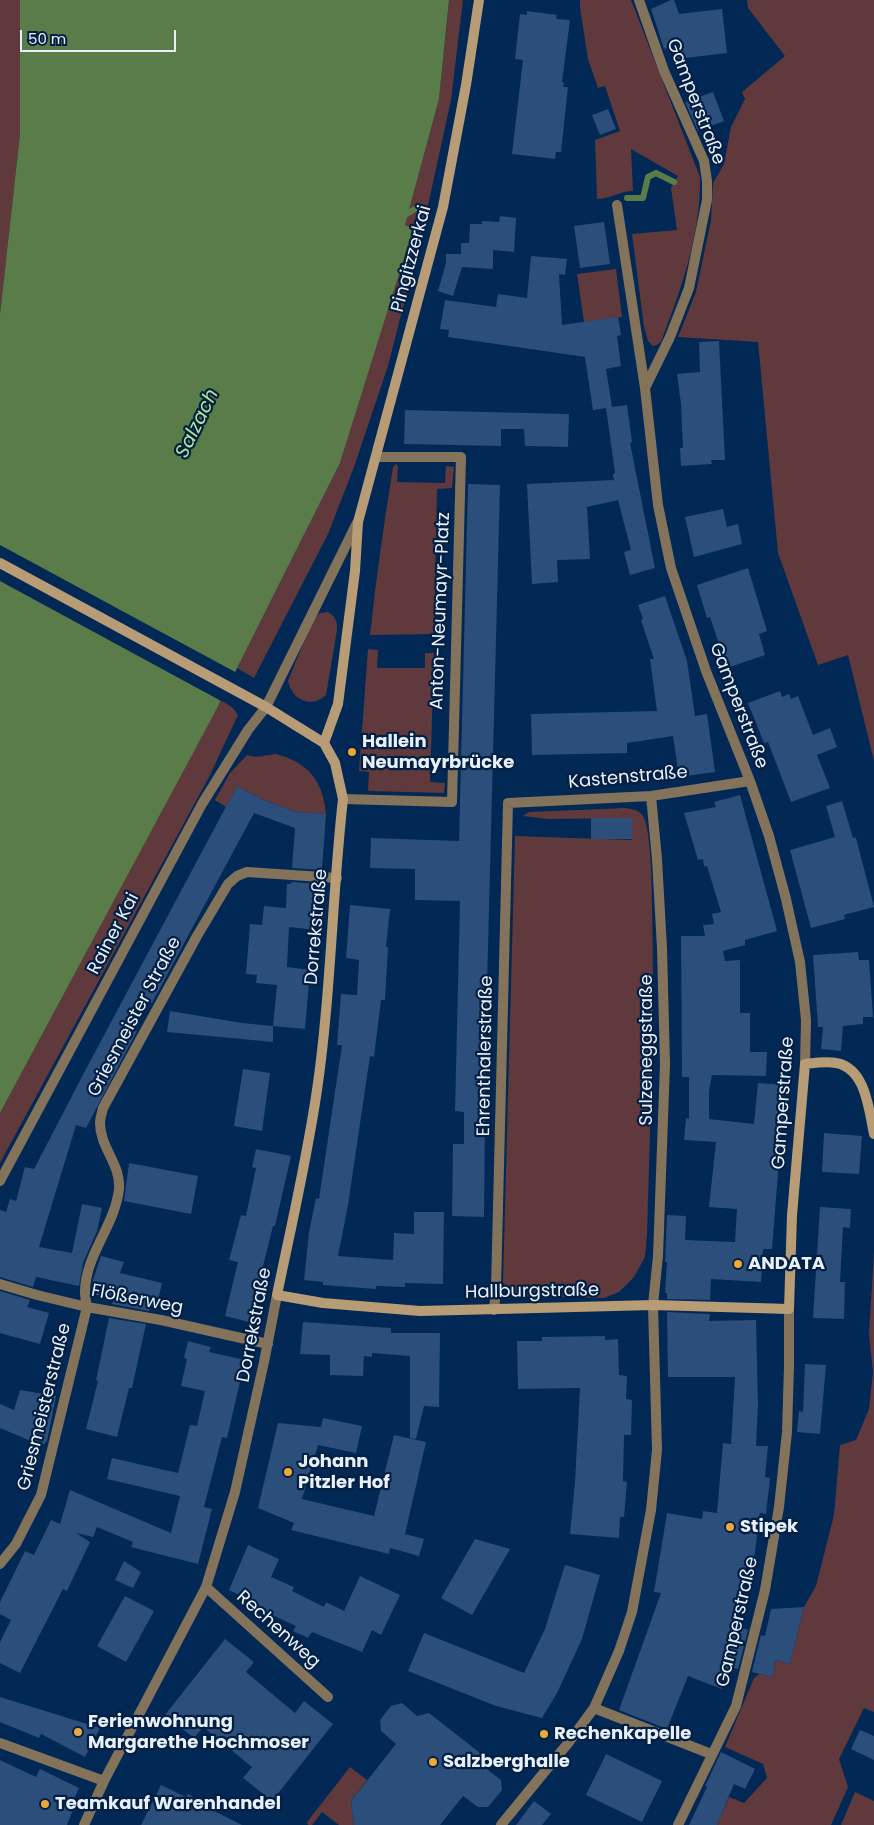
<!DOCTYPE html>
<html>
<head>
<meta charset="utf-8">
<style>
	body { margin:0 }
	#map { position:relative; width:874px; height:1825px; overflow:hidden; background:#022855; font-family:Poppins,sans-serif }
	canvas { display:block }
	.scale { position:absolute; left:20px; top:30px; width:156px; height:22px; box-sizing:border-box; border:2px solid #e7f0fc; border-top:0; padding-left:6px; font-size:15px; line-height:18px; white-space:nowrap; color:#e7f0fc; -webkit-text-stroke:4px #031f41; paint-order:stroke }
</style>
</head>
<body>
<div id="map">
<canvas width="874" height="1825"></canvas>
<div class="scale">50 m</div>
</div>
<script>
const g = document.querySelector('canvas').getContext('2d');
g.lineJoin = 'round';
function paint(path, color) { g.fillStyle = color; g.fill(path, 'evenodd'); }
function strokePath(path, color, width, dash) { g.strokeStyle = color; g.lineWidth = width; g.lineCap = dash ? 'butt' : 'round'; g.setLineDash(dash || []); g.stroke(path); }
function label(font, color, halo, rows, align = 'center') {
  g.font = font + ' Poppins,sans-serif'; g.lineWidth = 4.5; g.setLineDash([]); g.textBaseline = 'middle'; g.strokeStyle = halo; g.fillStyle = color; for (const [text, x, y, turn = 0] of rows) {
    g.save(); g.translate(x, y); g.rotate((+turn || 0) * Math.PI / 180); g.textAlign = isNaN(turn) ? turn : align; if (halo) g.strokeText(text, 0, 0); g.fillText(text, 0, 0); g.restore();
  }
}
const green = new Path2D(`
	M0 0H20V134L0 314Z
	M449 0H463L451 100 422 233 388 366 354 467 328 534 254 678 237 668 340 463 412 229 405 225 439 99Z
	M580 0H631L700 177C701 235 681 289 661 342L657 345 653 346 648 341 644 327 632 234 677 230 671 188 678 176 631 149 633 191C620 191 610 199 597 199L595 140 620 131 605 86 598 88 588 59 580 8Z
	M747 0H874V761L848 655 818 665 778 553 758 342 678 337 696 292 711 220 713 183 724 164 731 127 745 99 742 92 785 56 748 8Z
	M616 269 622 317 584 322 577 274Z
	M396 464 398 467 397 482 445 483 446 466 454 467 452 488 437 489 434 634 370 635C376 578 384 523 393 467Z
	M328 612C336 617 337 621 337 630L326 695C311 709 292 700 288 681L313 619 320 613Z
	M368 649 378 650 377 668H425V653H434L430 782 445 783 444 793 368 791 369 772 359 771Z
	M221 700 233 708 238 715 209 777 0 1163V1113Z
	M276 754C309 763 323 781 326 814L296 812 262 799 237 786 226 807 215 800 230 773 247 755C258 759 265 755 276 754Z
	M626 808C632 809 639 810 643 816 651 828 652 889 652 906 655 1016 650 1126 647 1236L645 1257 634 1277 619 1292 604 1298 513 1296 506 1292 503 1282 515 836 632 840V818L548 819 523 816 529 812Z
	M874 1252V1712L864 1708 839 1759 848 1787 831 1825H717L729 1797 744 1803 767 1778 763 1764 725 1747 754 1678 759 1674 772 1677 776 1660 790 1664 804 1607 816 1586 834 1515 840 1445 856 1440 869 1409 873 1372 869 1334Z
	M350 1767 367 1780 351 1801 354 1825H339L322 1812 312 1825H308L307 1822Z
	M855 1792 874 1801V1825H841Z`);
const water = new Path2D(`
	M20 0H449L439 99 405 225 413 229 340 463 214 714 0 1113V314L20 134Z`);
const pier = new Path2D(`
	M0 545 237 673 223 702 0 581Z`);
const stream = new Path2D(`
	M627 198H643L648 177 656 173 674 182
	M402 217 418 207`);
const building = new Path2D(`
	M671 0H674L679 14 722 9 727 53 677 59 675 46 664 49 651 9Z
	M527 11 557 15 556 19 570 20 562 82 564 83 563 87H568L561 152H556L555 159 512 154 523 60 515 59 520 14 527 15Z
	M713 92 724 121 698 131 685 102Z
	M608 109 616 129 600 135 592 115Z
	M500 216 516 218 514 252 493 250V269L462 267 453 296 438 291 446 263V254H461V243H469L470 224H482V221L499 222Z
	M604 222 610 264 580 268 574 226Z
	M531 256 567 259 565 275 559 274 562 325 618 317 621 335 617 336 621 366 606 369 612 407 627 405 632 442 630 443 655 568 630 575 624 552 631 550 618 500 587 507 590 559 557 560 558 582 532 584 527 484 614 480 613 474 615 473 606 408 593 410 585 357 448 337 449 330 440 329 445 300 496 307 498 294 527 298Z
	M719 341 725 460H711L712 464 681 466 680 448H683L681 404 677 374 700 372 699 342Z
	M405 410 569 414 568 447 525 446 524 429H501V446L404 444Z
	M468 484 500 485 486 1025 484 1217 452 1216 453 1144H464V1112L455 1111 460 901 415 900V869L370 868 371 838 459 841Z
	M723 509 727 527 738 524 742 544 694 557 685 517Z
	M748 568 767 631 759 634 765 655 727 668 710 617 707 618 697 585Z
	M665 596 687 661 695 716 707 714 715 772 679 777 673 736 627 743V753L532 755 531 714 657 711 650 659H654L641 620 643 619 638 605Z
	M780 691 782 697 789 694 791 699 798 696 813 735 830 728 837 747 817 755 830 788 791 802 768 742 764 743 748 703Z
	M237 786 262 799 296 812 326 814 322 870 292 868 295 828 254 813 152 1003 145 1000 130 1028 137 1031 86 1128 76 1125 39 1247 72 1253 82 1204 102 1208 97 1231 83 1263 79 1286 36 1277 33 1287 0 1277V1210L6 1212 10 1199 16 1201 25 1167 34 1169 86 1069Z
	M740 795 777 931 745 940V945L723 951 725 961 740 960V1013H750V1052H767L766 1076 712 1075 709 1091V1119L754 1124 758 1083 785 1085 772 1249H763L761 1282 711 1279 710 1300 667 1299V1293H665L667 1262H665L667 1215 686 1216 685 1240 735 1242 737 1209 709 1207 716 1142 684 1140 686 1118 689 1119V1077H682L681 936H705L703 925 714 924 712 914 721 912 707 866H704L703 859 698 860 684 813 716 807 714 802Z
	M842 801 853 838H856L874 907 844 915 845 919 811 928 790 850 835 837 826 806Z
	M591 818H632V839H591Z
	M291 882 320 884 316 930 289 927 287 967 310 970 305 1029 273 1026 277 985 256 983 257 975 246 974 250 924 262 925 264 906 286 908 287 884H291Z
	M350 905 390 909 386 947H388L385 1000H381L374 1057 370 1056 348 1205 338 1256 393 1260 394 1233 414 1234V1212H444L443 1284 405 1283V1287L376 1286V1289L323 1285V1282L304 1280 309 1232 316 1198 319 1199 342 1045H337L341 994 357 995 359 960 346 958Z
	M858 952 859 960H869L873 1017H863V1024L843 1026 841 1051 821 1049 823 1027H818L813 955Z
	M170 1011 242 1023 273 1026V1042L167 1032Z
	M243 1069 270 1073 262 1131 234 1126Z
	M824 1133 862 1136 859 1174 822 1172Z
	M256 1149 291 1156 275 1226H273L262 1270H266L253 1323 225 1316 238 1262 229 1260 241 1215 246 1216 256 1168 252 1167Z
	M129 1163 198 1176 191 1214 124 1201Z
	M820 1207 851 1209 850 1228 843 1227 840 1282H845L844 1319 813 1318Z
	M101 1256 124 1262 120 1273 162 1283 156 1309 150 1308 149 1311 112 1304 114 1299 92 1294 93 1280Z
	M0 1291 30 1300 27 1307 49 1313 40 1344 0 1333Z
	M667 1312 710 1314 709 1321 756 1320 758 1405 756 1446H768L765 1477 770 1478 766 1514 760 1513 753 1567 747 1566 734 1625 748 1630 738 1669 731 1667 722 1689 688 1676 667 1729 619 1710 661 1593 654 1592 667 1513 702 1519 703 1511 717 1513 723 1443 731 1444 735 1377H668Z
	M109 1318 146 1324 132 1388H129L117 1437 86 1429 98 1381 96 1380Z
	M303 1322 391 1328V1333H440L439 1407 424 1406 416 1439 410 1438V1356L372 1353V1357L364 1356 363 1376 330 1375V1355L300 1354Z
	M605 1336V1340L618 1339 619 1375 627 1376 626 1399 632 1400 631 1435H624L623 1481 627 1482 624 1517H620L619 1538 570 1534 575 1482 580 1388 518 1389 517 1341H542V1337Z
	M188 1341 211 1347 209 1352 245 1360 227 1438 222 1437 204 1507 212 1509 198 1564 131 1547 133 1542 97 1527 93 1537 76 1533 90 1542 67 1591 63 1589 20 1673 0 1663V1642L11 1620 0 1614V1602L25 1551 34 1555 51 1520 60 1524 70 1490 171 1533 180 1496 107 1479 112 1458 178 1473 190 1425 197 1426 205 1391 181 1386 187 1359 184 1358Z
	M805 1364 826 1365 820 1434 797 1432 799 1411 803 1412Z
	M20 1390 56 1396 47 1441 44 1444H38L0 1428V1404L14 1410Z
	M323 1418 362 1426 356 1453 318 1445 302 1499 374 1516 394 1435 426 1442 405 1534 424 1539 419 1556 390 1548 389 1554 291 1530 294 1523 258 1508 278 1423 321 1427Z
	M475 1539 510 1549 472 1615 441 1598Z
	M248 1545 279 1559 271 1577 294 1587 292 1591 324 1607 326 1602 344 1611 360 1576 400 1595 381 1635 372 1630 362 1652 312 1632 308 1638 293 1631 296 1626 257 1608 259 1605 229 1590Z
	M124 1561 141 1572 133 1588 115 1580Z
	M565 1565 600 1575 582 1639 557 1693 542 1718 496 1706 408 1671 424 1633 524 1673 545 1629Z
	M125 1596 154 1611 126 1662 97 1646Z
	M804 1607 790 1664 776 1660 772 1677 752 1672 761 1635 765 1636 771 1609Z
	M225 1639 254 1662 246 1672 295 1713 304 1701 333 1724 272 1801 243 1778 252 1767 203 1727 194 1738 165 1715Z
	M0 1697 100 1728 85 1757 41 1734 39 1738 0 1722Z
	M402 1703 417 1716 429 1713 484 1756V1767L501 1780 502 1790 488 1807H478L463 1796 440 1825H354L351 1801 396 1744 381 1731 380 1720 391 1706Z
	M860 1730 874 1736V1760L851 1749Z
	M721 1752 755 1769 745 1789 734 1784 717 1825H689L707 1787 705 1786Z
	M606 1754 662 1781 642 1822 586 1795Z
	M0 1760 36 1777 40 1769 79 1788 69 1810 72 1812 67 1825H0Z
	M161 1785 186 1797 188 1794 206 1803 204 1806 242 1825H141Z
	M534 1801 551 1814 542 1825H516Z`);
const street = new Path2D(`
	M639 0 664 71 704 161 707 181V200L689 288 670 337 645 388
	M617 205 645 388 658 505 671 568 706 671 750 781 769 836 786 899 800 962 806 1020 805 1064
	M343 799 452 802 461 457H377
	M0 1181 202 804 248 730 266 707 357 523
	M0 1284 37 1295 87 1307 161 1320 268 1344
	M494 1310 496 1287 508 803 651 796 750 781
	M0 1564 16 1544 41 1495 87 1307C86 1302 85 1297 85 1292 85 1255 115 1226 119 1189 121 1164 100 1148 100 1123 100 1118 102 1113 103 1108L197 936 228 884 237 876 247 872 337 878
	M206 1587 328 1697
	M594 1708 711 1754
	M0 1743 104 1781
	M84 1825 104 1781 206 1587 235 1492 264 1362 277 1295
	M501 1825 569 1742 594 1708 619 1651 632 1612 651 1510 657 1450 653 1305 658 1256 665 1064 662 948 657 859 651 796
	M678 1825 736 1706 765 1590 779 1507 787 1432 789 1366V1309`);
const secondary = new Path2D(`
	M0 563 266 707 324 743 335 763 343 799C332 896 331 994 317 1090 307 1159 291 1227 277 1295L323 1303 420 1311 653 1305 789 1309 792 1215 805 1064C814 1063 826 1061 836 1063 866 1068 869 1111 874 1134
	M324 743 338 704 355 571 358 522 443 207 466 85 479 0`);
const markers = [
	[352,752,5,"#eca93a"],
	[738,1264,5,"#eca93a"],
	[288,1472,5,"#eca93a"],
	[730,1527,5,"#eca93a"],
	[78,1732,5,"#eca93a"],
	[544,1734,5,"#eca93a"],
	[433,1762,5,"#eca93a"],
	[45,1804,5,"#eca93a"]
];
const streetNames = [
	["Gamperstraße",695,102,69],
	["Pingitzzerkai",412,259,-75],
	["Anton-Neumayr-Platz",441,611,-88],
	["Gamperstraße",738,706,69],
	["Kastenstraße",628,778,-5],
	["Dorrekstraße",317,927,-85],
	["Rainer Kai",114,934,-62],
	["Griesmeister Straße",135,1017,-62],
	["Sulzeneggstraße",647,1050,-90],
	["Ehrenthalerstraße",486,1056,-89],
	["Gamperstraße",784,1103,-86],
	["Hallburgstraße",532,1292,-1],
	["Flößerweg",137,1300,11],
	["Dorrekstraße",255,1325,-79],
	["Griesmeisterstraße",45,1407,-76],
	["Gamperstraße",738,1622,-77],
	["Rechenweg",278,1630,42]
];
const poiNames = [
	["Hallein",362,742],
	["Neumayrbrücke",362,763],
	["ANDATA",748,1264],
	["Johann",298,1462],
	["Pitzler Hof",298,1483],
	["Stipek",740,1527],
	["Ferienwohnung",88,1722],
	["Margarethe Hochmoser",88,1743],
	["Rechenkapelle",554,1734],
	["Salzberghalle",443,1762],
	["Teamkauf Warenhandel",55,1804]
];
const waterNames = [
	["Salzach",198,424,-64]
];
paint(green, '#5f393b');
paint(water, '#5a7c48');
paint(pier, '#022855');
strokePath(stream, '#5a7c48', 6);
paint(building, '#2b4e7b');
strokePath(street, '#84735b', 10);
strokePath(secondary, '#b89c75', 10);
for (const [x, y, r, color] of markers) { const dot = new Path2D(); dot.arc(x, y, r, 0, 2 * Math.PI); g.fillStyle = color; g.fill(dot); strokePath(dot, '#031f41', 2); }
label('18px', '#e7f0fc', '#031f41', streetNames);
label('bold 18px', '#e7f0fc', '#031f41', poiNames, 'left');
label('italic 19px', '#b3e699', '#031f41', waterNames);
</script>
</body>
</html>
